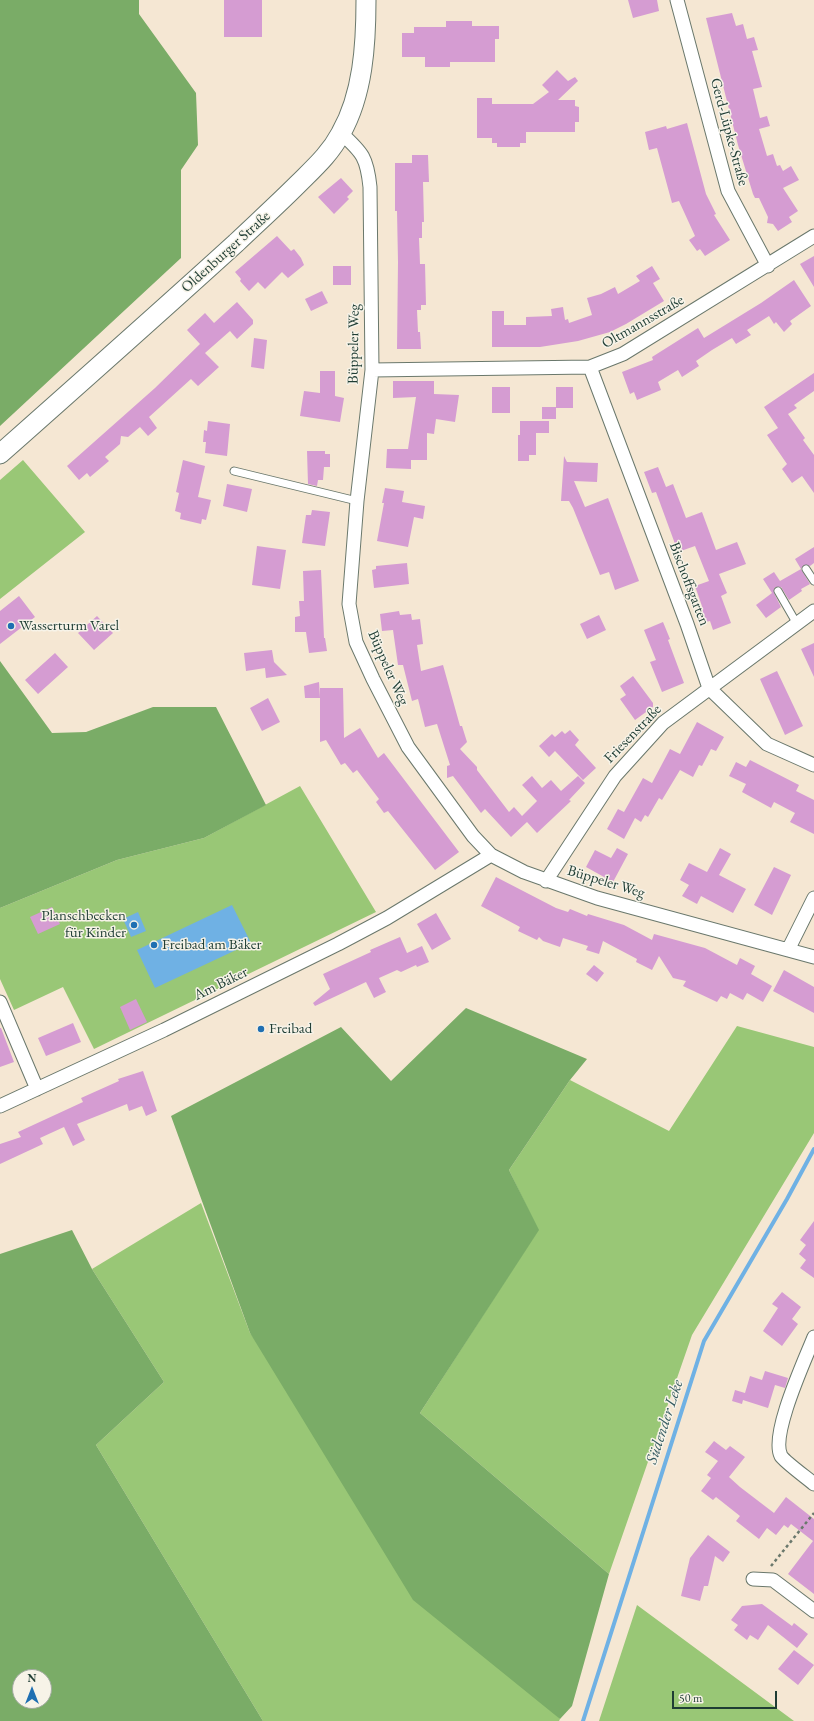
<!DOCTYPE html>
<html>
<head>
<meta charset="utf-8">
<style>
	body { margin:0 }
	#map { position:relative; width:814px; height:1721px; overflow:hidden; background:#f5e7d3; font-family:"EB Garamond",serif }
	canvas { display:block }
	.north { position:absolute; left:12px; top:1669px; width:40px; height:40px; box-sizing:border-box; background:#f7f3e8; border:1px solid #a1aaa0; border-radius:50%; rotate:0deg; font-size:11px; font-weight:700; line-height:16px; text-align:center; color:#1f3d34 }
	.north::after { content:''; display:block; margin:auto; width:14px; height:18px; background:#1f6fb2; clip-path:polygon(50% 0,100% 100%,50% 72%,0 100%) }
	.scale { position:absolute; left:672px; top:1691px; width:105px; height:18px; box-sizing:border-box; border:2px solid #1f3d34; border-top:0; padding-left:5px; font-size:12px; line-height:14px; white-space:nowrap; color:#1f3d34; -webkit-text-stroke:3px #f7f3e8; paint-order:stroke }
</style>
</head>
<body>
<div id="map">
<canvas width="814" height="1721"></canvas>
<div class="north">N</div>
<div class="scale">50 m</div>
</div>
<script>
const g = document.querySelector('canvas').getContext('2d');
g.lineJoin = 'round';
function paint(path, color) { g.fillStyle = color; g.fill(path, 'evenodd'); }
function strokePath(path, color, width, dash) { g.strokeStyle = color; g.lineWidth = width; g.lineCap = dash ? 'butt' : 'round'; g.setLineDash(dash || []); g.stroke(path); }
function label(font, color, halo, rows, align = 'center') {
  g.font = font + ' "EB Garamond",serif'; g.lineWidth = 3; g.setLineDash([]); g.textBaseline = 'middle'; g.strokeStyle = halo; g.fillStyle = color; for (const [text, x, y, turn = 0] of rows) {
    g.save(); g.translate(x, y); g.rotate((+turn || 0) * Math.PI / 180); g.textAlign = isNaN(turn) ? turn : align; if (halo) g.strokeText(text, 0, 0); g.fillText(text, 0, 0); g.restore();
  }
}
const green = new Path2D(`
	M23 460 85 532 0 599V480Z
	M300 786 376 912 94 1049 63 987 14 1010 0 979V908L117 860 204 838Z
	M737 1026 814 1047V1133L692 1335 609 1574 420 1413 538 1230 509 1170 570 1080 669 1131Z
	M201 1203 250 1333 560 1719 559 1721H263L96 1445 164 1382 92 1269Z
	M637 1605 794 1721H599Z`);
const forest = new Path2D(`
	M0 0H139V14L196 93 198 145 181 170V258L0 426Z
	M0 661 52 733 86 732 153 707H216L266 805 204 838 117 860 0 908Z
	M466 1008 587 1059 570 1080 509 1170 539 1230 420 1413 609 1574 572 1706 560 1719 413 1600 250 1333 171 1116 341 1027 391 1081Z
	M72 1230 92 1269 164 1382 96 1445 263 1721H0V1254ZM20 1677H44V1701H20Z`);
const water = new Path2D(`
	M232 905 251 943 155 988 137 950Z
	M138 912 146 931 131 937 123 919Z`);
const stream = new Path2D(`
	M583 1721 704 1341 787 1199 814 1149`);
const building = new Path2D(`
	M224 0H262V37H224Z
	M628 0H657L659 11 633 18Z
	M732 13 736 26 743 24 747 39 754 37 758 50 752 51 762 87 753 89 760 118 767 116 770 126 759 129 767 156 773 154 777 166 780 165 783 171 791 166 799 180 783 188 798 211 789 217 792 222 778 231 773 224 767 223 768 217 759 198H755L753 194 738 145 706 18Z
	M446 21H472V26H499V39H495V62H450V67H425V57H402V33H414V27H446Z
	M557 70 568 81 575 77 578 81 558 100H575V106L579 107V122H575V132H526V143H520V147H497V143H492V138H477V98H492V104H533L549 92 542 85Z
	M687 123 706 194 716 214 714 215 730 240 705 256 700 249 697 251 689 240 695 236 679 201 672 203 657 148 649 150 645 132 666 126 667 129Z
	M412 155H428L429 182H423L424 222H422V238H419L420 264H425L426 305H421V310H417L418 332H420L421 349H397L398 262 397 211H395V163H412Z
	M341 178 353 191 347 197 349 199 334 214 318 197Z
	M277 236 291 251 294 249 301 258 304 265 288 278 282 272 265 289 258 282 249 291 240 281 241 279 235 272Z
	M814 256V287L800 264Z
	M333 266H351V285H333Z
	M652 266 660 279 653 283 664 301 626 324 610 332 578 341 540 347H492V311H504V325H526V317L552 316 551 309 563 307 565 320 568 319 569 323 592 315 587 298 601 294 615 287 618 294 640 281 636 276Z
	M794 280 811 306 790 321 792 324 784 332 776 322 774 324 769 316 747 330 751 335 736 344 732 338 712 350 696 361 699 366 682 377 678 370 658 382 661 390 637 400 634 392 630 394 622 372 653 360 652 357 698 328 704 338 761 303Z
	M322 291 328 303 311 311 305 299Z
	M237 302 253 320V324L237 339 230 331 205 353 219 367 198 386 191 379 159 408 149 417 157 428 148 436 140 427 128 437 121 436 120 444 105 457 109 461 90 477 87 473 79 480 67 466 155 388 200 344 187 330 205 313 214 323Z
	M254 338 267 340 264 369 251 367Z
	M320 371H335V396L344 398 340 422 300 416 304 391 320 393Z
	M814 373V391L794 405 797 408 788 414 805 438 803 440 814 455V493L802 476 792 483 782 469 787 464 767 435 778 428 764 407Z
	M393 381H434V394L459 395 455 422 436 419 434 434 427 433V460H411V469L386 468 387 449H408L416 397 393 398Z
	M492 387H510V413H492Z
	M556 387H573V408H556V419H542V407H556Z
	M208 421 230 424 227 456 205 453 206 442H203L204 430 207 431Z
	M520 421H549V433H536V455H529V461H518V435H520Z
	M307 451H325V454H330V467H324L323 480H318L317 486 308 484Z
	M564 456 567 462 598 463 597 482 574 481 585 507 608 498 639 581 615 590 609 572 600 575 573 508 569 501H561Z
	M183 460 205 466 198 497 211 500 206 520 202 519 201 524 180 519 181 513 175 511 179 493 176 492Z
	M658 467 666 487 673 484 686 518 702 512 716 550 737 542 746 564 719 574 727 593 721 596 731 623 713 630 710 621 706 622 701 609H703L695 586 709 581 695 546 678 552 656 492 652 493 644 472Z
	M227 484 252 489 247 512 223 506Z
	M385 488 404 491 402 502 425 506 423 519 414 517 408 547 377 541 384 503H382Z
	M312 510 330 512 325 546 302 543 306 515H311Z
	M257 546 286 550 280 589 252 585Z
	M814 547V563L810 566 804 565 801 569 795 559Z
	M407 563 409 584 374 588 372 570 376 569V566Z
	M801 569 810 584 801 589 802 591 789 600 781 587H775L774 593 781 607 766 618 756 605 772 593 763 579 774 572 780 581Z
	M321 570 324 638H325L327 651 309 653 306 632H295V617L300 616 299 601H304L303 571Z
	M19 596 35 617 0 644V611Z
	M399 611 400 615 411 614 412 620 420 619 423 644 417 645 421 671 443 665 460 726H462L467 742 460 749 477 767V770L509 812 514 807 522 816 537 801 522 785 532 776 542 788 551 780 561 791 578 776 585 783 569 800 571 801 537 833 527 822 511 837 485 809 481 813 453 776 447 778V766L450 765 437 724 425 727 418 699 412 701 403 665H398L393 630 382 631 380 614Z
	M599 615 606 630 587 639 580 624Z
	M97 616 113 633 94 650 78 633Z
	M663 622 670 639 668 640 684 683 662 692 650 662 656 660 644 630Z
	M814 643V677L801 649Z
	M272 650 274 662 287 675 266 678 265 668 246 671 244 653Z
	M55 653 68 667 38 694 25 680Z
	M777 671 803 726 785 735 760 679Z
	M633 676 653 703V707L635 720 620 699 626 695 620 686Z
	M319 682 320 698H305L304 686Z
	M320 688H343L344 738 360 728 378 758 384 753 459 852 435 870 388 811 384 813 376 802 379 799 357 770 353 773 345 763 341 765 326 740 320 742Z
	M268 698 280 722 262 731 250 708Z
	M697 722 724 737 716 751 711 749 702 766 699 765 693 777 680 770 662 800 659 798 648 817 645 815 641 822 635 818 624 839 607 829 618 809 624 812 643 778 652 783 670 749 680 754Z
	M570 730 579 740 575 745 596 768 583 780 555 751 549 757 539 746 552 734 555 737 562 731 565 734Z
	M750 760 799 785 796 791 814 800V834L790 822 795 813 774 802 771 808 742 792 746 784 729 776 736 762 746 767Z
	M617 848 628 854 613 882 586 867 595 850 611 858Z
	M720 848 731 854 719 875 746 889 733 913 701 896 697 904 682 896 689 885 680 880 689 863 707 872Z
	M774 867 791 875 772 915 754 905Z
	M496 877 556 908 568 912 570 909 587 916 588 914 624 925 652 940 654 934 705 948 737 965 740 958 755 966 751 974 772 986 763 1002 747 993 743 1000 730 993 727 999 721 996 717 1002 683 986 686 981 673 978 659 956 652 970 636 962 637 959 603 941 599 954 586 950 588 946 563 938 560 947 543 941 539 937 537 940 518 931 520 927 481 906Z
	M52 907 60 924 38 934 30 917Z
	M436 913 451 939 432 950 417 924Z
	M400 937 407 953 422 946 429 962 417 967 416 965 401 972 397 970 379 978 386 992 374 998 366 982 315 1006 313 1003 330 989 323 974 371 952 370 950Z
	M594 965 604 973 597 982 586 974Z
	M784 970 814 987V1013L773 991Z
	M136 999 147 1022 130 1030 120 1007Z
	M73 1023 81 1042 46 1056 38 1038Z
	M0 1028H1L14 1062 0 1067Z
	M143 1071 157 1111 146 1116 142 1106 129 1111 127 1104 77 1124 85 1140 73 1146 64 1127 40 1138 43 1144 0 1164V1144L21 1137 18 1132 83 1102 81 1098 119 1081 118 1079Z
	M814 1221V1278L800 1268 806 1260 799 1254 806 1245 800 1240Z
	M782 1292 801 1307 792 1319 798 1324 782 1346 763 1331 778 1308 772 1304Z
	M765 1371 788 1378 785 1388 775 1385 768 1408 743 1400 742 1404 732 1401 735 1390 745 1393 750 1376 762 1380Z
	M714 1441 726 1450 730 1446 745 1457 729 1477 740 1487 774 1513 786 1497 814 1519V1594L788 1574 813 1541 791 1524 788 1528 784 1525 776 1535 767 1528 759 1539 736 1521 740 1516 716 1497 713 1500 701 1491 711 1478 707 1475 718 1461 705 1452Z
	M708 1535 730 1552 723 1562 715 1556 708 1586H704L700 1601 681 1596 690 1558Z
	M762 1604 792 1626 794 1623 808 1634 797 1648 768 1625 758 1640 750 1635 747 1640 734 1630 738 1625 731 1620 742 1606Z
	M794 1650 814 1665 798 1685 778 1669Z`);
const path = new Path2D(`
	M771 1566 814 1513`);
const lane = new Path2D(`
	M234 471 357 501
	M806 569 814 581
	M778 591 797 624`);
const street = new Path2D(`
	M677 0 728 191 768 266
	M341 133C363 153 367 158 370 187L372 370 357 501 349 604 356 642 373 679 408 747 473 836 491 855 524 872 597 898 814 957
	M590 367 687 624 709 688 767 744 814 765
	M372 370 590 367 623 354 814 236
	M546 881 615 776 663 723 814 611
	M788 950 814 898
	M0 1002 37 1089
	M0 1106 164 1030 338 944 387 918 491 855
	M814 1337C805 1360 770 1435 781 1456 785 1462 807 1478 814 1484
	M753 1579 773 1580 814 1611`);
const secondary = new Path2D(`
	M0 454C79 384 158 314 236 243 257 223 278 204 298 184 314 168 330 154 341 133 363 94 366 45 366 0`);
const markers = [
	[11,626,4,"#1f6fb2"],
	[134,925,4,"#1f6fb2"],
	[154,945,4,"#1f6fb2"],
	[261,1029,4,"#1f6fb2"]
];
const streetNames = [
	["Gerd-Lüpke-Straße",729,132,75],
	["Oldenburger Straße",226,252,-42],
	["Oltmannsstraße",643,322,-30],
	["Büppeler Weg",354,344,-89],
	["Bischoffsgarten",689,584,69],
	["Büppeler Weg",388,668,66],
	["Friesenstraße",633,734,-46],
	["Büppeler Weg",606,882,17],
	["Am Bäker",221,984,-26]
];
const poiNames = [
	["Wasserturm Varel",19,626],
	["Planschbecken",126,916,"right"],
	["für Kinder",126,933,"right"],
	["Freibad am Bäker",162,945],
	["Freibad",269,1029]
];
const waterNames = [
	["Südender Leke",665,1422,-72]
];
paint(green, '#99c776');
paint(forest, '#7aac67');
paint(water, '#6fb1e4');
strokePath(stream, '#6fb1e4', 4);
paint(building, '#d59cd2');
strokePath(lane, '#6a786c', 9);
strokePath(street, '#6a786c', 15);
strokePath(secondary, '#6a786c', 21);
strokePath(path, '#6a786c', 2.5, [3, 3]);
strokePath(lane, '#fff', 7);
strokePath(street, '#fff', 13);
strokePath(secondary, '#fff', 19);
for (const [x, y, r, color] of markers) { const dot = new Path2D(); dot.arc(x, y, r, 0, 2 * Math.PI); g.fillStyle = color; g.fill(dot); strokePath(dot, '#f7f3e8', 1.5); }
label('15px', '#1f3d34', '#f7f3e8', streetNames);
label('15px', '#1f3d34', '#f7f3e8', poiNames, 'left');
label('italic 16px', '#335a60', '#f7f3e8', waterNames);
</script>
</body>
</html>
